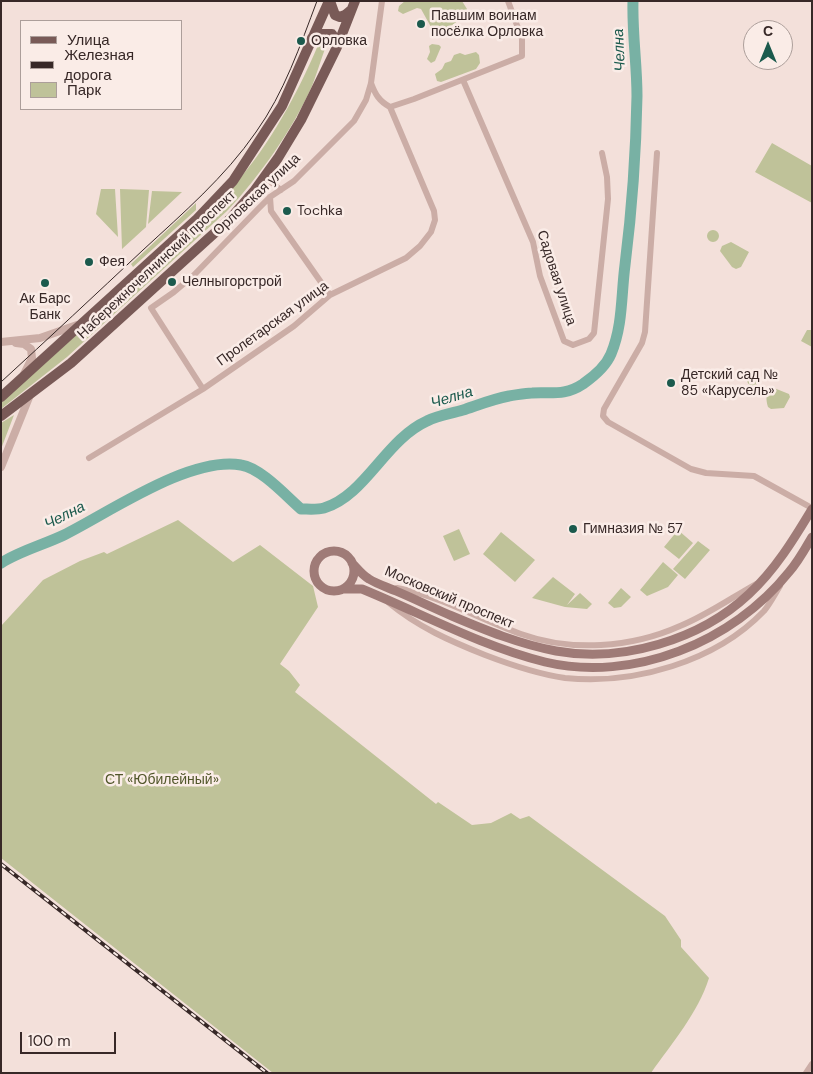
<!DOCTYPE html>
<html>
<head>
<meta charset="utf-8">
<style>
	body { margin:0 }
	#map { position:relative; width:813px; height:1074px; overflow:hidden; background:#f3e0da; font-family:"DM Sans",sans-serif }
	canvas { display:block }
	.frame { position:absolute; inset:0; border:2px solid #372827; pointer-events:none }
	.legend { position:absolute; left:20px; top:20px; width:162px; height:90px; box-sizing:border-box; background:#faece7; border:1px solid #ac9e9a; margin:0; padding:6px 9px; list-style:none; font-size:15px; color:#372827 }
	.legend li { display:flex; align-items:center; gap:10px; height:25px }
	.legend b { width:25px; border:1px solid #ac9e9a }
	.north { position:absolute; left:743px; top:20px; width:50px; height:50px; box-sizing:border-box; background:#faece7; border:1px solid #ac9e9a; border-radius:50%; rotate:0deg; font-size:14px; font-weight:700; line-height:20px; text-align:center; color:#372827 }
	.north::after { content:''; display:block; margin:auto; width:18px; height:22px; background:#1b5a4d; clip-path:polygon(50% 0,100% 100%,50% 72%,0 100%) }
	.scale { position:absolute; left:20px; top:1032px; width:96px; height:22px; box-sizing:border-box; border:2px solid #372827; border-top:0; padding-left:6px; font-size:15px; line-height:18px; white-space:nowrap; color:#372827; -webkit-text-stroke:4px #faece7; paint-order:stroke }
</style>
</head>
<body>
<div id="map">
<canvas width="813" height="1074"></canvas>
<div class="frame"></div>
<ul class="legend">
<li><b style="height:6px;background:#795a57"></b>Улица</li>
<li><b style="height:6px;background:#372827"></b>Железная дорога</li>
<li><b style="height:14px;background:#bfc299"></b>Парк</li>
</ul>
<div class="north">С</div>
<div class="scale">100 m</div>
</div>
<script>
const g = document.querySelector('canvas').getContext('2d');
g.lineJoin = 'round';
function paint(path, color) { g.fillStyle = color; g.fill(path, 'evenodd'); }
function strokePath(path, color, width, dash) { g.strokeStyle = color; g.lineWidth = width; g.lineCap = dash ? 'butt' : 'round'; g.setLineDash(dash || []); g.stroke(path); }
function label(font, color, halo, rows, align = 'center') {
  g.font = font + ' "DM Sans",sans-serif'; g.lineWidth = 5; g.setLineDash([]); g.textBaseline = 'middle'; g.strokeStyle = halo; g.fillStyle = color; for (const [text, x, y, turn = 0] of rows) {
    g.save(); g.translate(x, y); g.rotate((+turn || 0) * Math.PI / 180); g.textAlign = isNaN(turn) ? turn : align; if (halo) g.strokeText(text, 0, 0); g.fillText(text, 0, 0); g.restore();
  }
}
const green = new Path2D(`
	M405 1H462L467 9C461 21 449 29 436 31L431 27 421 9 417 8 403 14 398 11 399 6Z
	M322 36 329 37V39C322 55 318 71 312 86 293 129 259 177 227 211L67 357 1 409V402C54 355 107 308 159 260 187 233 216 207 241 177 276 135 301 86 322 36Z
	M432 44 439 45 441 47 435 61 431 63 427 59 430 52 429 46Z
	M476 52 479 55 480 63 476 69 441 82 437 81 435 74 442 69 445 63 451 61 454 55 460 53 465 55Z
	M772 143 812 166V203L755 172Z
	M101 189H115L118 237 96 214Z
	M120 189 149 190 146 227 122 249Z
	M152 191 182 192 148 224Z
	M196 203V210L133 267 131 264Z
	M707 236a6 6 0 1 1 12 0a6 6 0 1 1-12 0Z
	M731 242 749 252 741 267 736 269 732 267 720 251 722 246Z
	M807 330H812V347L801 341Z
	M747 380a6 6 0 1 1 12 0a6 6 0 1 1-12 0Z
	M771 388H774L789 394 790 397 784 408 771 409 768 407C766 400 765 393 771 388Z
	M14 415 1 449V423Z
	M178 520 233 562 260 545 313 586 318 607 280 664 289 671 300 685 295 692 436 804 438 802 472 825 491 823 511 813 520 819 529 816 665 916 681 940V947L709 978C698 1013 672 1043 651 1073H273L1 858V626L43 580 80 561 104 552 107 554Z
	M459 529 470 554 454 561 443 536Z
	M678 530 693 543 679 559 664 547Z
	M501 532 535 560 515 582 483 554Z
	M698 541 710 550 685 579 673 569Z
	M663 562 678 575 668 587 647 596 640 590Z
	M553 577 575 594 567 605 580 593 592 604 587 609 565 607 532 598Z
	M621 588 631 597 621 607 614 608 608 603Z`);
const river = new Path2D(`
	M1 563C20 551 43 545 64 535 110 512 190 456 241 465 261 468 286 496 301 509 308 509 317 510 324 508 366 495 385 440 427 421 439 415 450 414 463 410 478 405 493 399 509 396 517 395 525 393 532 393 552 392 565 396 583 384 593 377 606 366 611 354 623 325 621 296 625 265 632 209 636 152 637 96 637 64 632 33 633 1`);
const minor = new Path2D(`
	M463 80 533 242 540 276 564 341 573 345 589 339 594 333 608 199 607 177 602 153
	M371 83C375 94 379 101 390 107
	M390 107 414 99 522 56V39L508 1
	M657 153 645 332 642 343 604 409 603 416 608 422 691 469 706 473 754 476 812 508
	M266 174 272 183 281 190
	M270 197 271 211 330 295
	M203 389 151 308 174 292 194 275 258 209 270 197 294 181 354 121 366 100 371 83 382 1
	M89 458 203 389 294 326 330 295 406 258 420 246 431 232 435 220 434 211 390 107
	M397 588C441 596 479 619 521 634 571 652 631 648 680 626 707 615 731 598 756 584
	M389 603C418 627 450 641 485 655 511 665 537 674 565 678 634 685 715 662 764 611 770 604 775 594 780 586
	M806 1073 812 1064`);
const tertiary = new Path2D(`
	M1 342 40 338 77 325
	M16 343 24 344 31 349 32 358 24 374
	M1 467 30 395`);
const secondary = new Path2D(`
	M314 571a20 20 0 1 1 40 0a20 20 0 1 1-40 0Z
	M352 563C357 568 362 575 369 579 377 584 387 587 396 591 415 599 433 608 452 616 485 630 519 644 556 651 622 663 700 640 749 594 775 570 794 539 812 509
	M343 589H362C423 614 481 646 545 662 633 683 733 642 789 572 798 562 805 549 812 537`);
const primary = new Path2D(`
	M330 1 335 15 340 17 345 15 351 10
	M312 38 322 34H332L335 39 337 47
	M1 397 197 219 233 181 282 106 329 1
	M1 416 71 363 230 219 255 190 278 158 301 120 337 47 355 1`);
const tram = new Path2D(`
	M1 382C49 338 96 294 143 250 183 213 225 177 256 132 284 93 300 46 317 1`);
const rail = new Path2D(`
	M1 864 267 1073`);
const markers = [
	[421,24,5,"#1b5a4d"],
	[301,41,5,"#1b5a4d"],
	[287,211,5,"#1b5a4d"],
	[89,262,5,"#1b5a4d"],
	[172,282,5,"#1b5a4d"],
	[45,283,5,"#1b5a4d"],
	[671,383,5,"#1b5a4d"],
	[573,529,5,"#1b5a4d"]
];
const poiNames = [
	["Павшим воинам",431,16],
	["посёлка Орловка",431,32],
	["Орловка",311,41],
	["Tochka",297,211],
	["Фея",99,262],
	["Челныгорстрой",182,282],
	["Ак Барс",45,299,"center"],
	["Банк",45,315,"center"],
	["Детский сад №",681,375],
	["85 «Карусель»",681,391],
	["Гимназия № 57",583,529]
];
const streetNames = [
	["Орловская улица",257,195,-43],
	["Набережночелнинский проспект",157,265,-43],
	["Садовая улица",556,278,72],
	["Пролетарская улица",273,324,-36],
	["Московский проспект",449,598,23]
];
const parkNames = [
	["СТ «Юбилейный»",162,780]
];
const waterNames = [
	["Челна",620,50,-93],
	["Челна",452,398,-17],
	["Челна",65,516,-27]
];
paint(green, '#bfc299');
strokePath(river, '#78b1a4', 11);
strokePath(minor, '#cbada6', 6);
strokePath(tertiary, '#cbada6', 8);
strokePath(secondary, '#9f7b77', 9);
strokePath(primary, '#795a57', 10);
strokePath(tram, '#372827', 1);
strokePath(rail, '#372827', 4);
strokePath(rail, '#faece7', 2, [5.5]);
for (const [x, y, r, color] of markers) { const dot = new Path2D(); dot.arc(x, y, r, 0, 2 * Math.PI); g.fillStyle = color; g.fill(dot); strokePath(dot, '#faece7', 2); }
label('14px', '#372827', '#faece7', poiNames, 'left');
label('14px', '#372827', '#faece7', streetNames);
label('14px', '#51562a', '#faece7', parkNames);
label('italic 15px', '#1b5a4d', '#faece7', waterNames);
</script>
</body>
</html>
